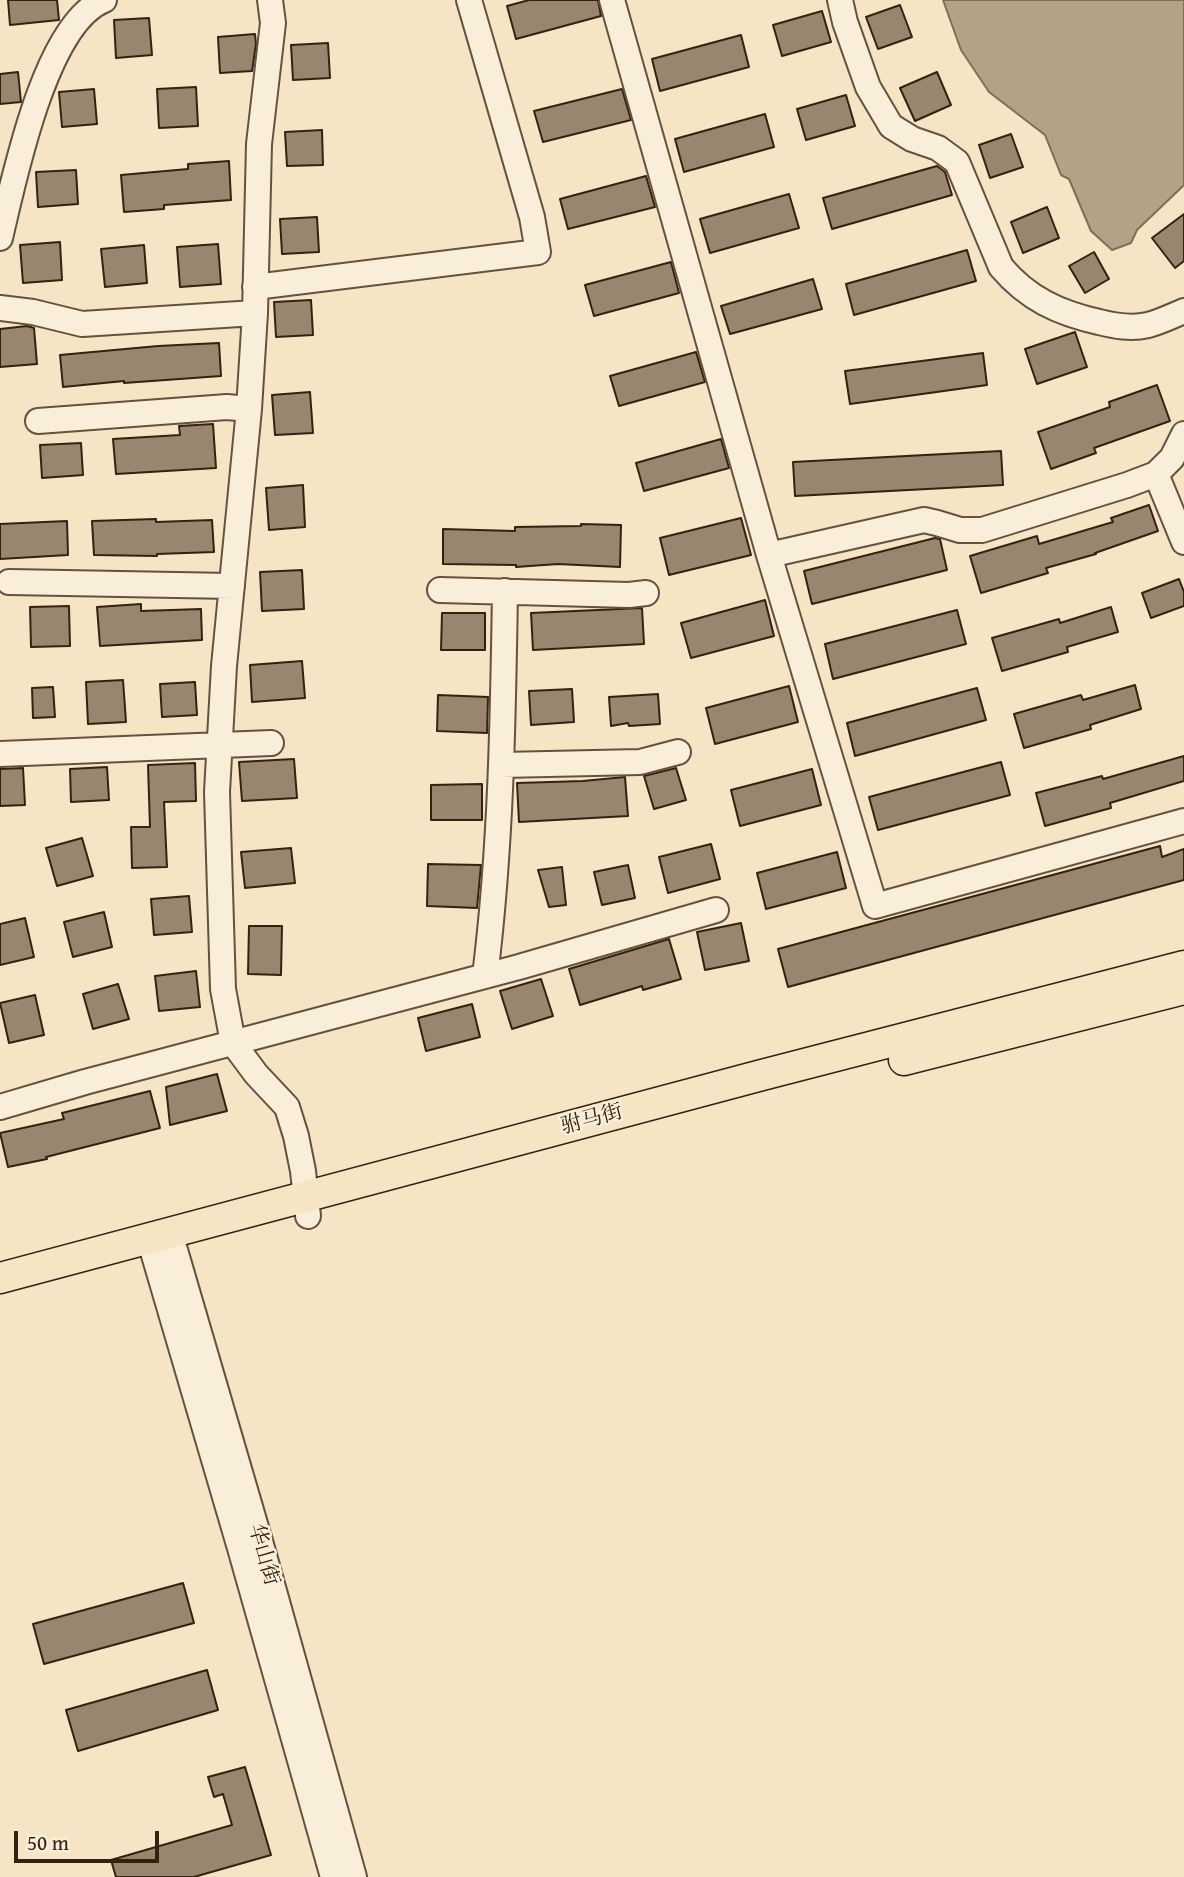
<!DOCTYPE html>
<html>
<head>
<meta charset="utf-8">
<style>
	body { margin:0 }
	#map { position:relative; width:1184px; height:1877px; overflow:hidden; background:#f5e5c4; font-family:"Gentium Book Plus",serif }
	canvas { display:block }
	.scale { position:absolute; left:14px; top:1831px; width:145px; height:32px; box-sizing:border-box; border:4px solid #342111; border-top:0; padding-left:9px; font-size:21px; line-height:24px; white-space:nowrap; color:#342111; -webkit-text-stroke:5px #f8eed9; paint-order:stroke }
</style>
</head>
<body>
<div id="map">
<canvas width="1184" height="1877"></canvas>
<div class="scale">50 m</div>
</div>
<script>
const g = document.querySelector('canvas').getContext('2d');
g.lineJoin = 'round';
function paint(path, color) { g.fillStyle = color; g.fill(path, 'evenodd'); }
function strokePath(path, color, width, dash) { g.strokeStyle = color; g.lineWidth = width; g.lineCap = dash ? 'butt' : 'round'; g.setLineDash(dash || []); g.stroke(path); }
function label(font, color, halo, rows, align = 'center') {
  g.font = font + ' "Gentium Book Plus","Noto Serif SC",serif'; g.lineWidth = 5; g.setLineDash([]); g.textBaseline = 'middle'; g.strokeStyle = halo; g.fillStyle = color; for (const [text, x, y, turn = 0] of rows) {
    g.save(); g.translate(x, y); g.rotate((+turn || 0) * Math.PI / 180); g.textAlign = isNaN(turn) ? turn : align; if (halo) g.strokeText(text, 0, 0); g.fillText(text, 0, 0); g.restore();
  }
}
const water = new Path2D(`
	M943 0H1184V185L1137 230 1131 243 1112 250 1091 231 1069 179 1061 175 1045 135 989 92 961 50Z`);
const building = new Path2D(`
	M8 0H57L59 20 10 25Z
	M529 0H598L601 16 516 39 507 6Z
	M900 5 912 37 878 49 866 17Z
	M822 11 831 42 782 56 773 25Z
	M149 18 152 55 116 58 114 20Z
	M255 34 256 44 252 71 220 73 218 37Z
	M741 35 749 67 660 91 652 59Z
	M328 43 330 78 293 80 291 45Z
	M18 72 21 102 0 104V74Z
	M937 72 951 105 915 121 900 88Z
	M196 87 198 126 159 128 157 89Z
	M94 89 97 124 62 127 59 92Z
	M622 89 631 120 543 142 534 111Z
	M846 95 855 126 806 140 797 109Z
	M765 114 774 147 684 172 675 139Z
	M322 130 323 165 287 166 285 132Z
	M1011 134 1023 167 990 178 979 145Z
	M229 161 231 200 164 205V209L124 212 121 175 188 169V164Z
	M937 166 945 172 952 195 832 229 823 198Z
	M76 170 78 204 38 207 36 172Z
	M646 176 655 207 568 229 560 199Z
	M789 194 799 228 710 253 700 219Z
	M1047 207 1059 238 1023 253 1011 222Z
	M1184 214V261L1175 268 1152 238Z
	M317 217 319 252 282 254 280 219Z
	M60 242 62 280 23 283 20 245Z
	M218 244 221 284 180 287 177 247Z
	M144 245 147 283 105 287 101 249Z
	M967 250 976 281 854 315 846 284Z
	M1094 252 1109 279 1085 293 1069 266Z
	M671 262 679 293 594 316 585 285Z
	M813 279 822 309 730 334 721 306Z
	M311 300 313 335 276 337 274 302Z
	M27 326 34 328 37 364 0 367V329Z
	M1075 332 1087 367 1037 384 1025 349Z
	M219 343 221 376 124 383V381L63 387 60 355 158 346Z
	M696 352 705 382 619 406 610 376Z
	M983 353 987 385 850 404 845 371Z
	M1157 385 1170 421 1094 448 1096 453 1051 469 1038 432 1110 407 1109 402Z
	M310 392 313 433 275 435 272 395Z
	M213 424 216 468 116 474 113 439 180 435 179 426Z
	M721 439 729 468 644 491 636 463Z
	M81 443 83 475 42 478 40 445Z
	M1001 451 1003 485 795 496 793 462Z
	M303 485 305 527 269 530 266 488Z
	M1149 505 1158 531 1095 553 1096 554 1046 568 1048 573 981 593 970 556 1037 536 1039 544 1113 522 1111 518Z
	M741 518 751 555 669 575 660 538Z
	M156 519V522L212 520 214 552 157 554V556L94 555 92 521Z
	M67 521 68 555 0 559V524Z
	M581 524 621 525 620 567 558 564 516 567V565L443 564V529L515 531V527L581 526Z
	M935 538 940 539 947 570 812 604 804 571Z
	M302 570 304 609 262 611 260 572Z
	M1179 579 1184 592V606L1151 618 1142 593Z
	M765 600 774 636 691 658 681 623Z
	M141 604V611L201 609 202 640 100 646 97 607Z
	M69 606 70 646 31 647 30 607Z
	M1111 607 1118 632 1067 647 1068 652 1002 671 992 638 1059 619 1060 623Z
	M642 608 644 644 533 650 531 613Z
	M957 610 966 644 833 679 825 644Z
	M442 613H485V650H441Z
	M302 661 305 698 252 702 250 665Z
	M123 680 126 722 88 724 86 682Z
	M195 682 197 715 162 717 160 684Z
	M1135 685 1141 709 1090 725 1091 729 1024 748 1014 714 1081 695 1083 700Z
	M789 686 798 722 715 744 706 708Z
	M53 687 55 717 33 718 32 688Z
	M977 688 986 720 855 756 847 723Z
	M572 689 574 722 531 725 529 691Z
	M658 694 660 724 629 726 628 723 611 726 609 697Z
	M438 695 488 697 487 733 437 731Z
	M1184 756V781L1110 803 1111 808 1045 826 1036 793 1102 776 1103 779Z
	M294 759 297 798 242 801 239 762Z
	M1001 762 1010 795 878 830 869 797Z
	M195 763 196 801 164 802 167 867 132 868 131 827H150L148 765Z
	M107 767 109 800 71 802 70 769Z
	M23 768 25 805 0 806V769Z
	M676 768 686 800 654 809 644 776Z
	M812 769 821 805 740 826 731 790Z
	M625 777 628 816 519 822 517 783 583 781Z
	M482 784V820H431V785Z
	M82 838 93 876 57 886 46 848Z
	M711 844 720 879 668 893 659 857Z
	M1160 846 1162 857 1184 849V880L788 987 778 949Z
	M291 848 295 883 245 888 241 852Z
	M837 852 846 888 766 909 757 873Z
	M428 864 481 865 477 908 427 906Z
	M628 865 635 898 602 905 594 872Z
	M562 867 566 905 549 907 538 870Z
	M189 896 192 932 154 935 151 899Z
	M104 912 112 947 73 957 64 922Z
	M25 918 34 957 0 965V924Z
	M741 923 749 961 705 970 697 932Z
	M249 926H282L281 975 248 974Z
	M669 939 681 979 643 990 642 986 580 1005 569 969Z
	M196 971 200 1007 159 1011 155 976Z
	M541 979 553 1016 512 1029 500 991Z
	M118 984 129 1019 93 1029 83 994Z
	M35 995 44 1035 9 1043 0 1003Z
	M472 1004 480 1037 426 1051 418 1018Z
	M217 1074 227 1111 170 1125 166 1087Z
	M150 1091 160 1128 46 1157 47 1159 8 1167 0 1133 64 1119 62 1113Z
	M183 1583 194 1623 44 1664 33 1624Z
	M207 1670 218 1710 78 1751 66 1710Z
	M245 1767 271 1855 194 1877H116L111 1860 232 1825 223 1794 214 1797 208 1777Z`);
const minor = new Path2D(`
	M270 0 273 23 259 144 255 313 249 409 224 666 217 792 223 989 233 1043 256 1074 287 1107 296 1136 303 1171 308 1216
	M612 0 769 555 875 906 1184 821
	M840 0 845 22 868 87 891 126 912 139 938 148 957 162 1001 267C1028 299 1059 313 1099 322 1115 326 1131 329 1148 325 1160 322 1172 316 1184 311
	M0 238C14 179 45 24 104 0
	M255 287 538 252 532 217 469 0
	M0 308 33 312 82 324 255 313
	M38 421 227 407 249 409
	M1156 474 1184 542
	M769 555 924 520 937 523 960 530H982L1127 485 1156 474 1172 458 1184 434
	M9 582 232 586
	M440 590 629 595 646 593
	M0 754 271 743
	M502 765 640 762 678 752
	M485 976C501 848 503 720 505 591
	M0 1107 85 1082 519 967 716 910
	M170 1233 260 1541 354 1877
	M149 1238 240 1548 333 1877`);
const major = new Path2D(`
	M904 1060 1184 989
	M0 1278 762 1075 1184 966`);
const streetNames = [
	["驸马街",592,1120,-15],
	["华山街",263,1555,74]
];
paint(water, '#b3a287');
strokePath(water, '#806e58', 2);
paint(building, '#98876e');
strokePath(building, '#342111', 2);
strokePath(minor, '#64523e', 28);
strokePath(major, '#342111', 33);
strokePath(minor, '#f8eed9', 24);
strokePath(major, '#f5e5c4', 30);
label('21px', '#342111', '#f8eed9', streetNames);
</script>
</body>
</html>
